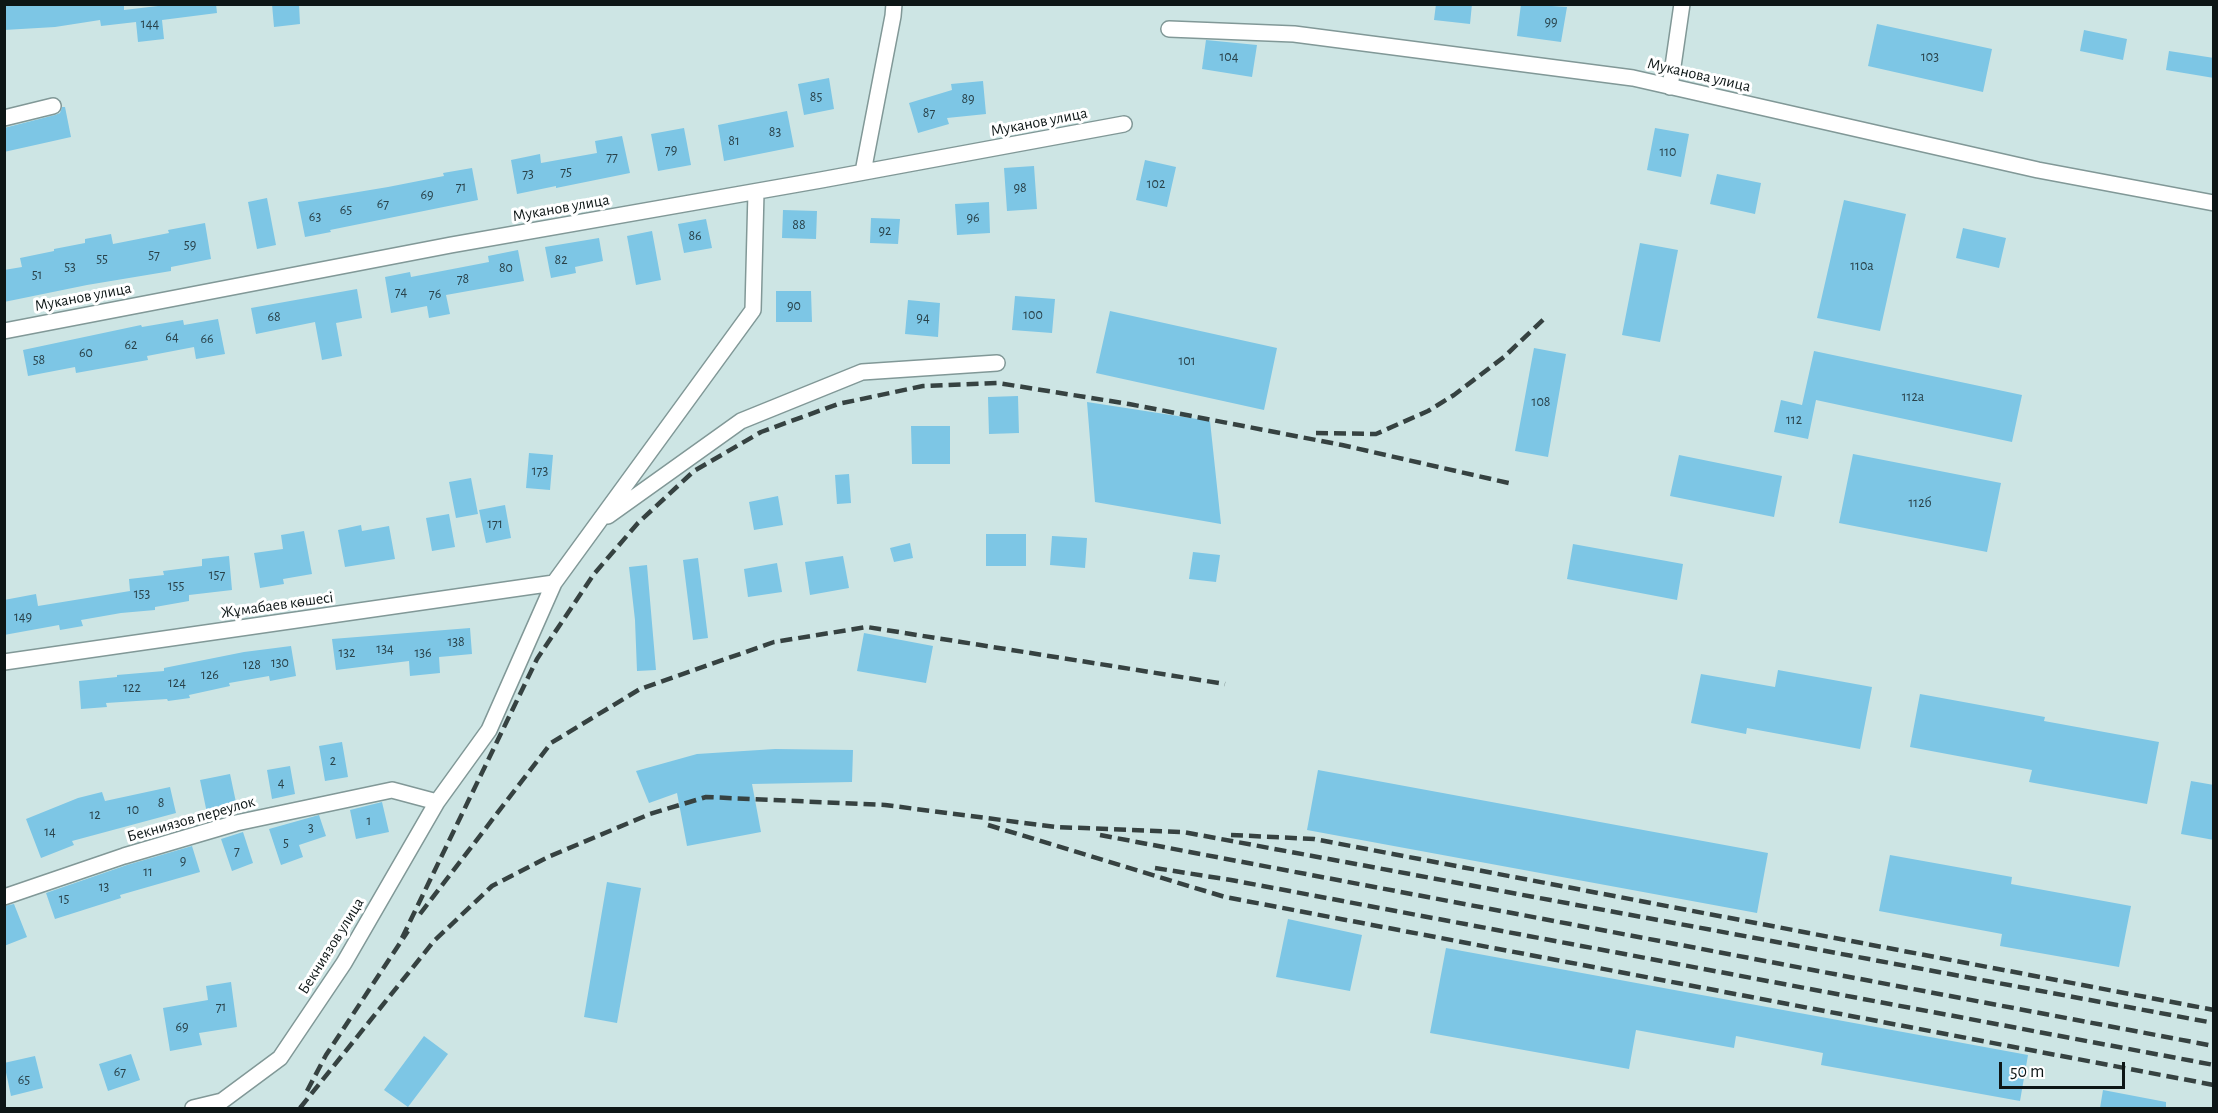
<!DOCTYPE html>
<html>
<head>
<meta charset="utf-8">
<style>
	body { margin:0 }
	#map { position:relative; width:2218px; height:1113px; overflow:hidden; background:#cde5e4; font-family:"Alegreya Sans",sans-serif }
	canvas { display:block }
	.frame { position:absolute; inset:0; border:6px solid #0d1616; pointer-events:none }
	.scale { position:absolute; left:1999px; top:1062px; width:126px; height:27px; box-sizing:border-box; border:3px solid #0d1616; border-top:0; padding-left:8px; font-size:18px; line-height:21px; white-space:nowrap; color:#0d1616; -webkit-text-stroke:4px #fff; paint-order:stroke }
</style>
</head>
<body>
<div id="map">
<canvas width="2218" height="1113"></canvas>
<div class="frame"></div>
<div class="scale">50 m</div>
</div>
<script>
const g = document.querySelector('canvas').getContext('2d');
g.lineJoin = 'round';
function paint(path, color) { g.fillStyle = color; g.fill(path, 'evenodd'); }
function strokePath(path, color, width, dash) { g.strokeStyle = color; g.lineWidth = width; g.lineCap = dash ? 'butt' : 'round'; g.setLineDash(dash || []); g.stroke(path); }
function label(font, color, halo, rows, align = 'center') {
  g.font = font + ' "Alegreya Sans",sans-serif'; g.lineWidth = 6; g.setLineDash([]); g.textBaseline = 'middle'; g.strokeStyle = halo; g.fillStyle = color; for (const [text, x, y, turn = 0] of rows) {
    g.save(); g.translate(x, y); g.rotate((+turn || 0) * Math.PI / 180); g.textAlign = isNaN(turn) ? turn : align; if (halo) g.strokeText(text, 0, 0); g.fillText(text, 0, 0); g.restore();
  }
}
const building = new Path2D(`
	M4 4H124V10L175 4H216L217 13 162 20 164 39 138 42 136 22 101 26 100 20 55 27 4 30Z
	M272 4H299L300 24 274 27Z
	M1436 4H1472L1470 24 1434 20Z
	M1521 4 1567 7 1561 42 1517 36Z
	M1877 24 1992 49 1983 92 1868 66Z
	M2084 30 2127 39 2123 60 2080 51Z
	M1206 40 1257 45 1252 77 1202 69Z
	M2169 51 2214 58V78L2166 70Z
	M829 78 834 109 804 115 798 84Z
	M983 81 986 114 947 118 949 124 918 133 909 103 952 90 951 84Z
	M62 107H65L71 137 4 152V128L55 115 60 113Z
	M787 111 794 147 724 161 718 125Z
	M684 128 691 165 658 171 651 134Z
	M1655 128 1689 134 1681 177 1647 170Z
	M622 136 630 173 556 188V186L517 194 511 160 540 154 541 163 597 153 595 141Z
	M1145 160 1176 167 1167 207 1136 200Z
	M1034 166 1037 209 1007 211 1004 168Z
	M472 168 478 200 330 230 331 232 305 237 298 202 388 187 444 176 443 173Z
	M1717 174 1761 183 1755 214 1710 204Z
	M267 198 276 245 257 249 248 202Z
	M1844 200 1906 214 1880 331 1817 318Z
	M989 202 990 233 957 235 955 204Z
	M783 210 817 211 816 239 782 238Z
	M871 218 900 219 898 244 870 243Z
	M706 219 712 248 684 253 678 224Z
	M205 223 211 259 171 267V271L87 285 4 302V270L22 267 20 258 54 251V249L85 243V239L111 234 113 244 169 233 168 230Z
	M1963 228 2006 238 1999 268 1956 258Z
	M652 231 661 280 636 285 627 236Z
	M599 238 603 261 575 267 576 273 551 278 545 247Z
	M1640 243 1678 250 1660 342 1622 335Z
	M518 250 524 281 446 295 450 314 429 318 427 306 391 313 385 277 410 272 411 277 489 262 488 256Z
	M357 289 362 318 336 323 342 356 322 360 315 322 256 334 251 308Z
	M776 291H811L812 322H776Z
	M1015 296 1055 299 1052 333 1012 330Z
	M908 300 940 303 938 337 905 334Z
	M1110 311 1277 348 1264 410 1096 373Z
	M218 319 225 354 196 359 194 347 147 356 148 360 76 373 75 367 28 376 23 350 141 325 142 327 183 320 184 325Z
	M1534 348 1566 354 1548 457 1515 451Z
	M1814 351 2022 395 2012 442 1816 400 1808 439 1774 432 1781 400 1802 405Z
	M1018 396 1019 433 989 434 988 397Z
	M1087 402 1210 421 1221 524 1095 502Z
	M911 426H950V464H912Z
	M529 453 553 455 550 490 526 488Z
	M1853 454 2001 483 1987 552 1839 523Z
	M1679 455 1782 476 1774 517 1670 496Z
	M849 474 851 503 837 504 835 475Z
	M471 478 478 514 456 518 449 482Z
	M778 496 783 525 754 530 749 502Z
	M505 505 511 538 486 543 479 510Z
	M449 514 455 547 432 551 426 518Z
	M361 525 362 531 389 526 395 559 345 567 338 530Z
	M304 531 312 574 283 579 284 584 260 588 254 553 283 549 281 535Z
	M986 534H1026V566H986Z
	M1052 536 1087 538 1085 568 1050 565Z
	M910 543 913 558 894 562 890 548Z
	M1573 544 1683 564 1677 600 1567 579Z
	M1193 552 1220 555 1216 582 1189 579Z
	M229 556 232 590 189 595V601L155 607V610L121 613 81 620 83 626 60 630 59 625 4 635V600L36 594 38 606 130 591 129 579 164 575 163 571 202 566V559Z
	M843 556 849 588 810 595 805 562Z
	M698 558 708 638 693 640 683 560Z
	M777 563 782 592 748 597 744 569Z
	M647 565 656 670 637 671 635 620 629 567Z
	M470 628 472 654 439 657 440 673 410 676 409 661 336 670 332 639Z
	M864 633 933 646 926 683 857 671Z
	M291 646 296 676 270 681 269 676 229 683 230 686 189 695 190 698 168 701 167 699 106 703 107 707 81 709 79 681 117 677V675L164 671V668L244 652Z
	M1778 670 1872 687 1860 749 1747 728 1746 734 1691 723 1701 674 1775 687Z
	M1920 694 2045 717 2044 721 2159 742 2147 804 2029 782 2032 770 1910 747Z
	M342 742 348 777 325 781 319 746Z
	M775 749 853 750 852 782 752 784 761 832 687 846 677 793 649 803 636 771 697 754Z
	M290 766 295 794 272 799 267 770Z
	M1318 770 1768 853 1757 913 1307 830Z
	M230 774 237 807 207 813 200 780Z
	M2191 781 2214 785V840L2181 834Z
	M170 787 176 813 72 841 74 845 41 858 26 819 78 798 102 792 105 801Z
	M382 802 389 832 356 839 350 810Z
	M319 815 326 836 299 845 303 857 281 865 269 829Z
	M243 832 253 863 232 871 221 839Z
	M192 846 200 872 120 895 121 898 55 919 46 893 127 865Z
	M1890 855 2012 877 2011 884 2131 906 2119 967 2000 946 2002 934 1879 911Z
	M607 882 641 888 617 1023 584 1017Z
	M14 904 27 937 4 946V906Z
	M1288 919 1362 935 1350 991 1276 977Z
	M1446 948 2028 1055 2020 1101 1821 1065 1823 1053 1736 1036 1734 1048 1636 1030 1629 1069 1430 1033Z
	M231 982 237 1027 199 1033 202 1045 170 1051 163 1008 208 1000 206 986Z
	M424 1036 448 1054 408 1107 384 1090Z
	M131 1054 140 1080 108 1091 99 1064Z
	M35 1056 43 1088 11 1096 4 1063Z
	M2103 1090 2166 1102V1108H2100Z`);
const minor = new Path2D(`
	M1169 29 1294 34 1633 78 2038 170 2214 203
	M1670 87 1682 4
	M4 118 53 106
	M863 172 893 16 894 4
	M4 331 451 245 821 180 1124 124
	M608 516 741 421 862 372 997 363
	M4 662 554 583
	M437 802 489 730 554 583 753 310 756 192
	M4 897 124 856 236 823 392 790 437 802 344 963 280 1058 222 1101 193 1108`);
const rail = new Path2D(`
	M1316 433 1376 434 1428 411 1454 395 1504 357 1545 318
	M988 825 1225 897 2214 1085
	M1100 835 2214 1046
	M1231 835 1314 839 2214 1010
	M1155 868 1231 880 2214 1065
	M420 914 551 743 640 689 774 642 867 627 1225 684
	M402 938 537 659 594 574 638 523 694 471 761 432 838 404 923 386 998 383 1129 404 1342 445 1513 484
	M307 1091 326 1055 408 931
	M300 1108 434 941 492 886 548 857 650 814 706 797 885 805 1056 827 1183 832 2214 1023`);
const numberNames = [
	["99",1551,22],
	["144",150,24],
	["104",1229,57],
	["103",1930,57],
	["85",816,97],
	["89",968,99],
	["87",929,113],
	["83",775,132],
	["81",734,141],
	["79",671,150],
	["110",1668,152],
	["77",612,157],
	["75",566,172],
	["73",528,174],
	["102",1156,184],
	["71",461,187],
	["98",1020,188],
	["69",427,195],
	["67",383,204],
	["65",346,210],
	["63",315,217],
	["96",973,218],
	["88",799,225],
	["92",885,231],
	["86",695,236],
	["59",190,245],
	["57",154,255],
	["55",102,259],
	["82",561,260],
	["110а",1862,266],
	["53",70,267],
	["80",506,268],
	["51",37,275],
	["78",463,279],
	["74",401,292],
	["76",435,294],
	["90",794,306],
	["100",1033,315],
	["68",274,317],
	["94",923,318],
	["64",172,337],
	["66",207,339],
	["62",131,345],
	["60",86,353],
	["58",39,360],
	["101",1187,361],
	["112а",1913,397],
	["108",1541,402],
	["112",1794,420],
	["173",540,471],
	["112б",1920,503],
	["171",495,524],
	["157",217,575],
	["155",176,586],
	["153",142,594],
	["149",23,617],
	["138",456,642],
	["134",385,649],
	["132",347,653],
	["136",423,653],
	["130",280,663],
	["128",252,665],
	["126",210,675],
	["124",177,683],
	["122",132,688],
	["2",333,761],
	["4",281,783],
	["8",161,803],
	["10",133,810],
	["12",95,815],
	["1",369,821],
	["3",311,828],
	["14",50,832],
	["5",286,843],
	["7",237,851],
	["9",183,861],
	["11",148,872],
	["13",104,887],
	["15",64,899],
	["71",221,1007],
	["69",182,1027],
	["67",120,1072],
	["65",24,1080]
];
const streetNames = [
	["Муканова улица",1699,75,13],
	["Муканов улица",1039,122,-11],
	["Муканов улица",561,208,-10],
	["Муканов улица",83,297,-11],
	["Жұмабаев көшесі",277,605,-8],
	["Бекниязов переулок",191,819,-16],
	["Бекниязов улица",331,946,-58]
];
paint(building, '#7dc6e5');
strokePath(minor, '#819897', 18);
strokePath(minor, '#fff', 15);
strokePath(rail, '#364241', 4.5, [12, 6]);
label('14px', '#29424a', null, numberNames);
label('16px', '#0d1616', '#fff', streetNames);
</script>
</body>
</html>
